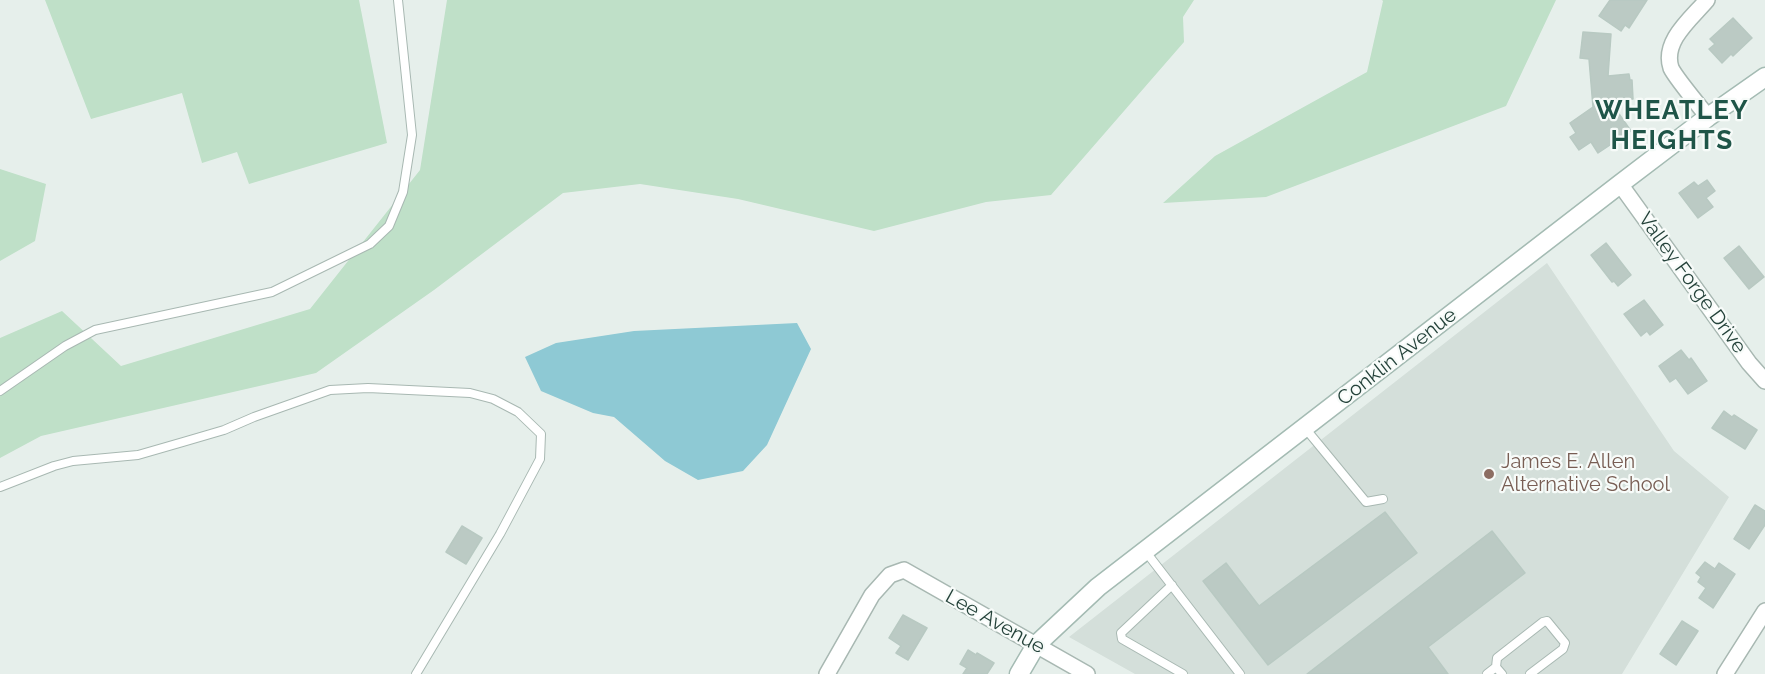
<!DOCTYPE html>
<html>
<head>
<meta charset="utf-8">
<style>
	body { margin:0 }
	canvas { display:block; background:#e6efeb }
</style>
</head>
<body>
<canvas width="1765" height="674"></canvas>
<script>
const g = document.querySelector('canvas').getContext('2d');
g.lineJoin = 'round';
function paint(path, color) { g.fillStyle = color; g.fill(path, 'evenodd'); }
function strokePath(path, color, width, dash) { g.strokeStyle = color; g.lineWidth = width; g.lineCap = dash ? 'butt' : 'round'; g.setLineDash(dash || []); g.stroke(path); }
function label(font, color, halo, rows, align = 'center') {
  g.font = font + ' Raleway,sans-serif'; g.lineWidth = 4.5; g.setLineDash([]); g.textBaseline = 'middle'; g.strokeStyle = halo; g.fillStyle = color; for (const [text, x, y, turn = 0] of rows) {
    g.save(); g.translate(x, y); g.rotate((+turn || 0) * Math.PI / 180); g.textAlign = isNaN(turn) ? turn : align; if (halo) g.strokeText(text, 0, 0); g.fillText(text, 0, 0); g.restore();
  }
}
const built = new Path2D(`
	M1547 263 1674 451 1729 497 1622 674H1135L1069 637Z`);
const green = new Path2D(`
	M45 0H359L387 143 249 184 237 152 202 163 182 93 91 119Z
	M447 0H1194L1183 17 1184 42 1051 195 986 202 874 231 738 199 640 184 563 193 434 290 316 373 41 436 0 458V338L62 311 121 366 310 309 420 170Z
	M1382 0H1556L1506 106 1266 197 1163 203 1215 156 1367 72 1383 1Z
	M0 169 46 184 35 241 0 261Z`);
const water = new Path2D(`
	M797 323 811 349 767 445 743 471 698 480 665 461 614 417 593 413 541 391 525 357 556 343 634 331Z`);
const building = new Path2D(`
	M1610 0H1647L1629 28 1625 25 1621 31 1599 16Z
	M1733 18 1752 38 1733 56 1731 54 1722 63 1709 49 1715 44 1710 39Z
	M1583 32 1611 34 1608 76 1629 74 1630 80H1632L1633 99 1610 101 1631 131 1598 153 1591 142 1579 150 1570 137 1576 133 1570 123 1593 107 1589 59 1580 58Z
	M1707 180 1715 191 1706 198 1713 207 1698 218 1679 193 1694 182 1698 186Z
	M1606 243 1631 275 1618 286 1614 281 1612 282 1591 255Z
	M1739 246 1764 277 1749 289 1724 258Z
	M1644 300 1663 325 1650 335 1647 331 1641 336 1624 314Z
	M1681 350 1689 360 1691 358 1707 381 1688 394 1676 378 1670 382 1659 366Z
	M1724 411 1732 417 1734 415 1757 430 1745 449 1712 428Z
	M1755 505 1765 511V525L1749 549 1734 539Z
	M1385 512 1417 553 1268 665 1203 581 1226 563 1259 606Z
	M462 526 482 538 466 564 446 552Z
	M1492 531 1525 573 1428 647 1448 674H1307Z
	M1705 562 1715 569 1719 563 1735 574 1713 608 1699 598 1706 588 1698 582 1701 577 1696 573Z
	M903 615 927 628 908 660 896 653 901 646 889 638Z
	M1682 621 1698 631 1676 665 1660 654Z
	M968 650 976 655 977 653 994 663 987 674H963L967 668 960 664Z`);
const lane = new Path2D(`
	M0 391 65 346 95 330 272 292 370 244 389 226 403 192 412 135 398 0
	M1305 428 1366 502 1383 499
	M0 487 54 466 73 461 138 455 183 442 224 430 254 417 330 390 368 388 470 393 493 399 518 412 541 434 540 459 500 534 416 674
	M1146 552 1240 674
	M1172 585 1121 633 1122 639 1183 674
	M1487 674 1496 667
	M1502 674 1496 667 1497 658 1543 622 1547 621 1565 643 1563 649 1530 674`);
const street = new Path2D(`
	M1707 0C1692 18 1662 41 1671 68 1675 77 1700 107 1708 117
	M1620 184 1749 363 1765 381
	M827 674 872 595 890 575 904 570 1087 674
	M1725 674 1765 611`);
const secondary = new Path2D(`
	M1019 674 1036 645 1098 587 1620 184 1708 117 1765 77`);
const markers = [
	[1489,474,6,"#8d6e63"]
];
const streetNames = [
	["Valley Forge Drive",1692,283,54],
	["Conklin Avenue",1397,357,-38],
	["Lee Avenue",995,622,29]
];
const educationNames = [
	["James E. Allen",1501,462],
	["Alternative School",1501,485]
];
const districtNames = [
	["WHEATLEY",1672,111],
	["HEIGHTS",1672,141]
];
paint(built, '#d4dfda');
paint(green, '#bfe0c8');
paint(water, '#8ec9d4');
paint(building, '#bbcac4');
strokePath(building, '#b8c9c2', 1.5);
strokePath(lane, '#a8b8b2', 10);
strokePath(street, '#a8b8b2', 18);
strokePath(secondary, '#a4bbb3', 21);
strokePath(lane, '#fff', 8);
strokePath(street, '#fff', 15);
strokePath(secondary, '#fff', 18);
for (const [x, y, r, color] of markers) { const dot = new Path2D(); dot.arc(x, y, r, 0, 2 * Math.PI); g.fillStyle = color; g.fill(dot); strokePath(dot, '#f7fbf9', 2); }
label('20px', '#24423a', '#f7fbf9', streetNames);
label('20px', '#785e54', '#f7fbf9', educationNames, 'left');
g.letterSpacing = '1.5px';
label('bold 26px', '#1f5548', '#f7fbf9', districtNames);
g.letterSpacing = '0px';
</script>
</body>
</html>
